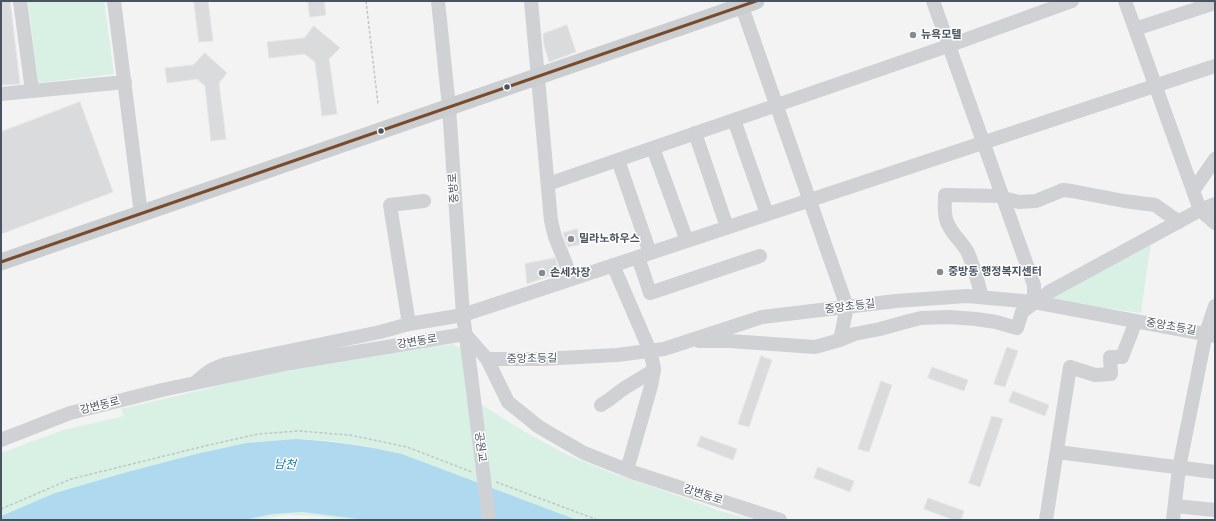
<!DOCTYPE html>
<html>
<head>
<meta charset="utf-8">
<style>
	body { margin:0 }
	#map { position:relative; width:1216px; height:521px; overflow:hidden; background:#f3f3f3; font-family:"Space Grotesk",sans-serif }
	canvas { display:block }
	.frame { position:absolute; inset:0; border:2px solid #4a5360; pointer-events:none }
</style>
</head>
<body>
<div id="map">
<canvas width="1216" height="521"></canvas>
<div class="frame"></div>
</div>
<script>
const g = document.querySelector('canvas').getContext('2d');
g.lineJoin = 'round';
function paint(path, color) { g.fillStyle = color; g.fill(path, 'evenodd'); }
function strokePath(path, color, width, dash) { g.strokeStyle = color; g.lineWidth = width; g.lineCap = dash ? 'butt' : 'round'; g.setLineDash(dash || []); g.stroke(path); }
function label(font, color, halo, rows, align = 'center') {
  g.font = font + ' "Space Grotesk","Noto Sans KR",sans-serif'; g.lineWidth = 3; g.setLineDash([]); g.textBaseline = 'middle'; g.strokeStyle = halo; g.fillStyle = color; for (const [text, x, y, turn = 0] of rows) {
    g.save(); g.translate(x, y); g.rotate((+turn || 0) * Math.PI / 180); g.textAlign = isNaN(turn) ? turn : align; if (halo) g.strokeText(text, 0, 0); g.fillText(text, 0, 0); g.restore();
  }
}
const green = new Path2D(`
	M28 1H104L114 74 38 83Z
	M1151 242 1141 313 1048 300Z
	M453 344 462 349 468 396 525 432 570 456 612 473 668 492 720 511 755 520H577L402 454 374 448 331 441 296 439 246 443 196 454 127 472 55 493 1 516V453L63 430 124 416 121 409 210 388 269 373 363 357Z
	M305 512 354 517 366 520H339L338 519 317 516 286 515 255 520H235L268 514Z`);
const water = new Path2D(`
	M296 439C332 441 367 446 402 454L577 520H366L303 512 272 514 244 520H1V516L55 493 127 472 196 454 246 443Z`);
const building = new Path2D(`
	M1 1H10L20 84 1 85Z
	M194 1H208L213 41 199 42Z
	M308 1H324L326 15 310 17Z
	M567 25 576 52 549 62 544 45 543 34Z
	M314 26 340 48 329 59 337 114 322 116 315 62 305 54 269 58 267 42 304 38Z
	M205 53 227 73 219 83 226 139 211 141 205 86 197 79 167 83 165 68 193 65Z
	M80 102 113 192 1 234V132Z
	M577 229 583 244 568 247 563 233Z
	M555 258 560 272 527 284 525 264Z
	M1007 347 1018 351 1005 387 994 384Z
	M761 356 772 360 749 427 738 424Z
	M932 367 968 380 964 391 928 378Z
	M881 381 892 385 869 452 858 449Z
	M1013 391 1049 405 1045 416 1009 402Z
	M992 416 1003 419 980 487 969 483Z
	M701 436 737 449 733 460 697 446Z
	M818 467 854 481 850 492 814 478Z
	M928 498 964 511 961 520H954L924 509Z`);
const path = new Path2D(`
	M366 1 378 104
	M496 482 598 520
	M1 509 71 479 209 445 258 434 298 431 350 435 407 447 472 472`);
const minor = new Path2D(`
	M20 1 32 91 125 82
	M114 1 141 214
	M438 1 449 107 463 315 471 375
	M531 1 551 221 555 237 572 279
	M740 1 847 307 840 340
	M933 1 1034 285V302
	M1125 1 1200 210 1215 223
	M1135 29 1215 3
	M1 94 32 91
	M734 120 767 214
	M695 133 727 227
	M653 148 687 241
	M618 160 650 253
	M548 184 948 46 1072 1
	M1193 191 1215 159
	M1003 198 1019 202 1036 201 1063 190 1072 191 1124 201 1155 205 1179 222
	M638 257 650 293 760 256
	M982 297C978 282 974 267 968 253 963 243 955 237 950 228 943 218 945 206 945 195L1002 196
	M409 324 390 205 424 201
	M699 341H730L815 347 840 340 854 334 880 329 909 321 921 318 949 317 976 319 996 322 1017 328 1022 312 1049 292 1200 210 1215 204
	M487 359H541L617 355 664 349 762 317 896 301 967 296 1034 302 1215 336
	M196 382C207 372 211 369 226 364L380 332 409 324 463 315 1215 66
	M601 405 610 399 623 389 651 372 654 370V368L650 351 613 265
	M1 440 70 413 162 390 290 363 465 334 487 359 508 402 539 427 584 453 632 472 780 520
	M1057 452 1215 472
	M627 470 651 386 654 370
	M1175 506 1215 510
	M1046 520 1070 367 1095 375 1111 374 1110 357H1122L1136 321
	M1173 520 1179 468 1206 333 1215 306`);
const major = new Path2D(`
	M1 262 756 1`);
const minorBridge = new Path2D(`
	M471 375 489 520`);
const bus1 = new Path2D(`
	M1 262 756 1`);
const markers = [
	[913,35,4,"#858b93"],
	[507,87,3.5,"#4a5360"],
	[381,131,3.5,"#4a5360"],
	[571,239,4,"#858b93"],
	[940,272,4,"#858b93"],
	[542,273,4,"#858b93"]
];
const poiNames = [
	["뉴욕모텔",921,35],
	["밀라노하우스",579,239],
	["중방동 행정복지센터",948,272],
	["손세차장",550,273]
];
const streetNames = [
	["중방로",454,188,-94],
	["중앙초등길",850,307,-7],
	["중앙초등길",1171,327,10],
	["강변동로",417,342,-9],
	["중앙초등길",532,359,-1],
	["강변동로",100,406,-14],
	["공원교",480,447,83],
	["강변동로",703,495,18]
];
const waterNames = [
	["남천",285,465,3]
];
paint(green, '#d9f1e5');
paint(water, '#aed9ee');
paint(building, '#dadbdd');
strokePath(building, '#e5e5e6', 1);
strokePath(path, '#bdc8c6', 1.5, [3, 2]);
strokePath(minor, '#cfd1d4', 14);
strokePath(major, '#cbced1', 17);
strokePath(minorBridge, '#cfd1d4', 14);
strokePath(bus1, '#7a4b2a', 3);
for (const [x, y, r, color] of markers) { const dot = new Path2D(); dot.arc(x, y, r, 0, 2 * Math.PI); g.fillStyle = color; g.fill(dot); strokePath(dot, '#fff', 1.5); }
label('bold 11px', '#4a5360', '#fff', poiNames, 'left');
label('11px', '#4a5360', '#fff', streetNames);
label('italic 12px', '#0e7aaf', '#fff', waterNames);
</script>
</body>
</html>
